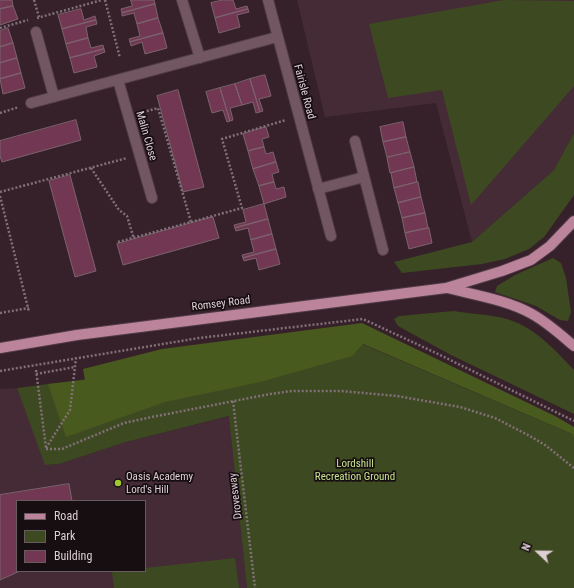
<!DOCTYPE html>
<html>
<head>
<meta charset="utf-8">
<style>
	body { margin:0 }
	#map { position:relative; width:574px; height:588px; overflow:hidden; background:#36212a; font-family:"Roboto Condensed",sans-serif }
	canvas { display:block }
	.legend { position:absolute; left:16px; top:500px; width:130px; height:72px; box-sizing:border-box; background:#170e12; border:1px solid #675b60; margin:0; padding:5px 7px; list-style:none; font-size:12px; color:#decfd5 }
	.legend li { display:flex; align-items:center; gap:8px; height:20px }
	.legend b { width:20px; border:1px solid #675b60 }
	.north { position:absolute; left:518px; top:532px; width:40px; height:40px; -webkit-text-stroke:3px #170e12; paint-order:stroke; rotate:292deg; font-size:11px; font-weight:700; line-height:16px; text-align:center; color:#decfd5 }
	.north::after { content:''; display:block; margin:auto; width:14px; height:18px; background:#decfd5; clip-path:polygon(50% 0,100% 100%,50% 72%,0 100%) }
</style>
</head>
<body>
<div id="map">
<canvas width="574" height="588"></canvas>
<ul class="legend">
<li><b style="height:5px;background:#bc849b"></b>Road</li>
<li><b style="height:11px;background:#3d4a21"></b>Park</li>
<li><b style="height:11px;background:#723853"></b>Building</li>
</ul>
<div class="north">N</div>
</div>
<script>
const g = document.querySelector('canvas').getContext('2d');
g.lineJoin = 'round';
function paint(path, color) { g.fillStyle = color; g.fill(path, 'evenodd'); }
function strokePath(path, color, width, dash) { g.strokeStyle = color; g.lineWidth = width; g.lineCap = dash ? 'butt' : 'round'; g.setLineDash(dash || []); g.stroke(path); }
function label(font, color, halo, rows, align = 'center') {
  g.font = font + ' "Roboto Condensed",sans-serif'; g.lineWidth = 3.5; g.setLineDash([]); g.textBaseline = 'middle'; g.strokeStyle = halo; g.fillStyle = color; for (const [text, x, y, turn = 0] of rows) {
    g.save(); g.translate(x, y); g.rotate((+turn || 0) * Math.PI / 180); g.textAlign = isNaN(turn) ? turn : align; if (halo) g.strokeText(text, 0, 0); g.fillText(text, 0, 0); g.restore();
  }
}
const built = new Path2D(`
	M297 0H574V133L554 170 472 242 436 103 325 117Z
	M17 388 46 465 59 464 126 442 230 416 247 588H0V389ZM17 501H145V571H17Z`);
const green = new Path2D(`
	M504 0 574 1V86L471 205 442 90 388 98 369 24Z
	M574 133V195L544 237 529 249 505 259 482 264 402 273 394 262 472 242 554 170Z
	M553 258 561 263 566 278 571 312 568 321 560 320 536 306 495 292 497 286 515 275Z
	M454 311C470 314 487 314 503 318 533 325 554 349 574 370V414L451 355 398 326 394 319 399 316Z
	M362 344 574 435V588H247L229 416 126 442 59 464 45 465 17 388Z
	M235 558 239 588H114L112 572 145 571V568Z`);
const forest = new Path2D(`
	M362 323 555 416 574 427V437L572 434 363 344 352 356 260 382 165 402 66 437 48 384 85 380 83 369 162 349Z`);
const building = new Path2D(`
	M0 0H12L13 6 0 9Z
	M131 0H154L155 4 122 13 121 9 132 6Z
	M223 0H233L236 9 247 6 248 9 215 18 211 3Z
	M155 4 158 18 137 24 134 13 122 16V13Z
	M13 6 18 19 0 25V9Z
	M81 9 84 20 95 16 96 20 62 29 58 15Z
	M248 9 249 12 237 15 240 27 219 33 215 18Z
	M158 18 163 33 130 42 129 39 140 36 137 24Z
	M96 20 97 24 86 27 88 38 66 44 62 29Z
	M8 28 13 43 0 47V31Z
	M163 33 167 48 145 54 142 42 131 46 130 42Z
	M88 38 91 48 103 45 104 49 70 58 66 44Z
	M13 43 17 58 0 63V47Z
	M104 49 105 52 94 56 97 67 74 73 70 58Z
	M17 58 21 73 0 79V63Z
	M21 73 25 88 3 94 0 79Z
	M265 75 271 96 259 99 263 111 260 112 250 79Z
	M250 79 260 112 256 113 253 102 242 105 235 84Z
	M235 84 242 105 230 108 233 120 230 121 220 88Z
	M220 88 230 121 227 122 223 110 212 113 206 92Z
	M178 90 204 187 183 192 157 96Z
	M76 120 81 140 2 162 0 156V141Z
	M403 122 406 137 383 142 380 127Z
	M266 127 269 137 262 139 264 147 248 151 243 134Z
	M406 137 410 152 387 157 383 142Z
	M264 147 266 154 273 152 276 162 253 169 248 151Z
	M410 152 414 167 390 173 387 158Z
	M276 162 279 172 272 174 274 182 259 186 253 169Z
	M414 167 417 182 394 188 391 173Z
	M70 175 96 271 75 277 49 181Z
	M274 182 276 189 284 187 286 197 264 204 259 186Z
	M418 182 421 197 398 203 394 188Z
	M421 197 425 213 402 218 398 203Z
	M264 204 268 219 235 228 234 225 246 222 243 210Z
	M425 213 428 228 405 233 402 218Z
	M213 217 219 238 123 265 117 244Z
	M268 219 272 234 251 240 248 228 236 231 235 228Z
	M429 228 432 243 409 249 405 233Z
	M272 234 276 249 243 258 242 255 254 252 251 240Z
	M276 249 280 264 259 270 256 258 244 261 243 258Z
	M69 484 72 501H17V571H20L0 580V495Z`);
const path = new Path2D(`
	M34 0 39 17
	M105 0 120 58
	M37 18 102 0
	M0 28 28 20
	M0 113 19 107
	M91 168 119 210 127 216 134 239
	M0 192 127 158
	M0 196 29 312
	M191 222 242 208 222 139 286 120
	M118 242 191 222 158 108 140 113
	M0 313 29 308
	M36 370 46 448
	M0 371 199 338 363 319 436 353 574 421
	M36 374 75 367
	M233 401 255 588
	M46 448 70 410 76 358
	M46 449H62L124 423 152 417 270 394 292 391H341L397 396 460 407 495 418 528 435 545 445 574 468`);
const minor = new Path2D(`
	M182 0 200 58
	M268 0 331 236
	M36 32 54 97
	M118 80 152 198
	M31 103 277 37
	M355 141 383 250
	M318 189 364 177`);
const major = new Path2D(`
	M447 288C475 295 507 300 532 314 548 323 561 335 574 346
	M0 348 77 335 446 288 502 271 531 260 550 246 574 221`);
const markers = [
	[118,483,4,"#a0c92b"]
];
const streetNames = [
	["Fairisle Road",304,92,75],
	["Malin Close",146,136,74],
	["Romsey Road",221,304,-7],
	["Drovesway",236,496,-97]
];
const parkNames = [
	["Lordshill",355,464],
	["Recreation Ground",355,477]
];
const poiNames = [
	["Oasis Academy",126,477],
	["Lord's Hill",126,490]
];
paint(built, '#452b36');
paint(green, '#3d4a21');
paint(forest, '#495a1f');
paint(building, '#723853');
strokePath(building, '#7b636c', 1);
strokePath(minor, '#513d45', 12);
strokePath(major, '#513d45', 12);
strokePath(path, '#827078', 2.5, [2, 2]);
strokePath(minor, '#725762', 10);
strokePath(major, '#bc849b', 10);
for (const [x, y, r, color] of markers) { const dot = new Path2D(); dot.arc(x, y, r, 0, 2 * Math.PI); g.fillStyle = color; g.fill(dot); strokePath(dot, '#170e12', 1.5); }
label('11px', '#decfd5', '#170e12', streetNames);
label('11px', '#c5e28b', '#170e12', parkNames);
label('11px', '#decfd5', '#170e12', poiNames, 'left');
</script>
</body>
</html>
